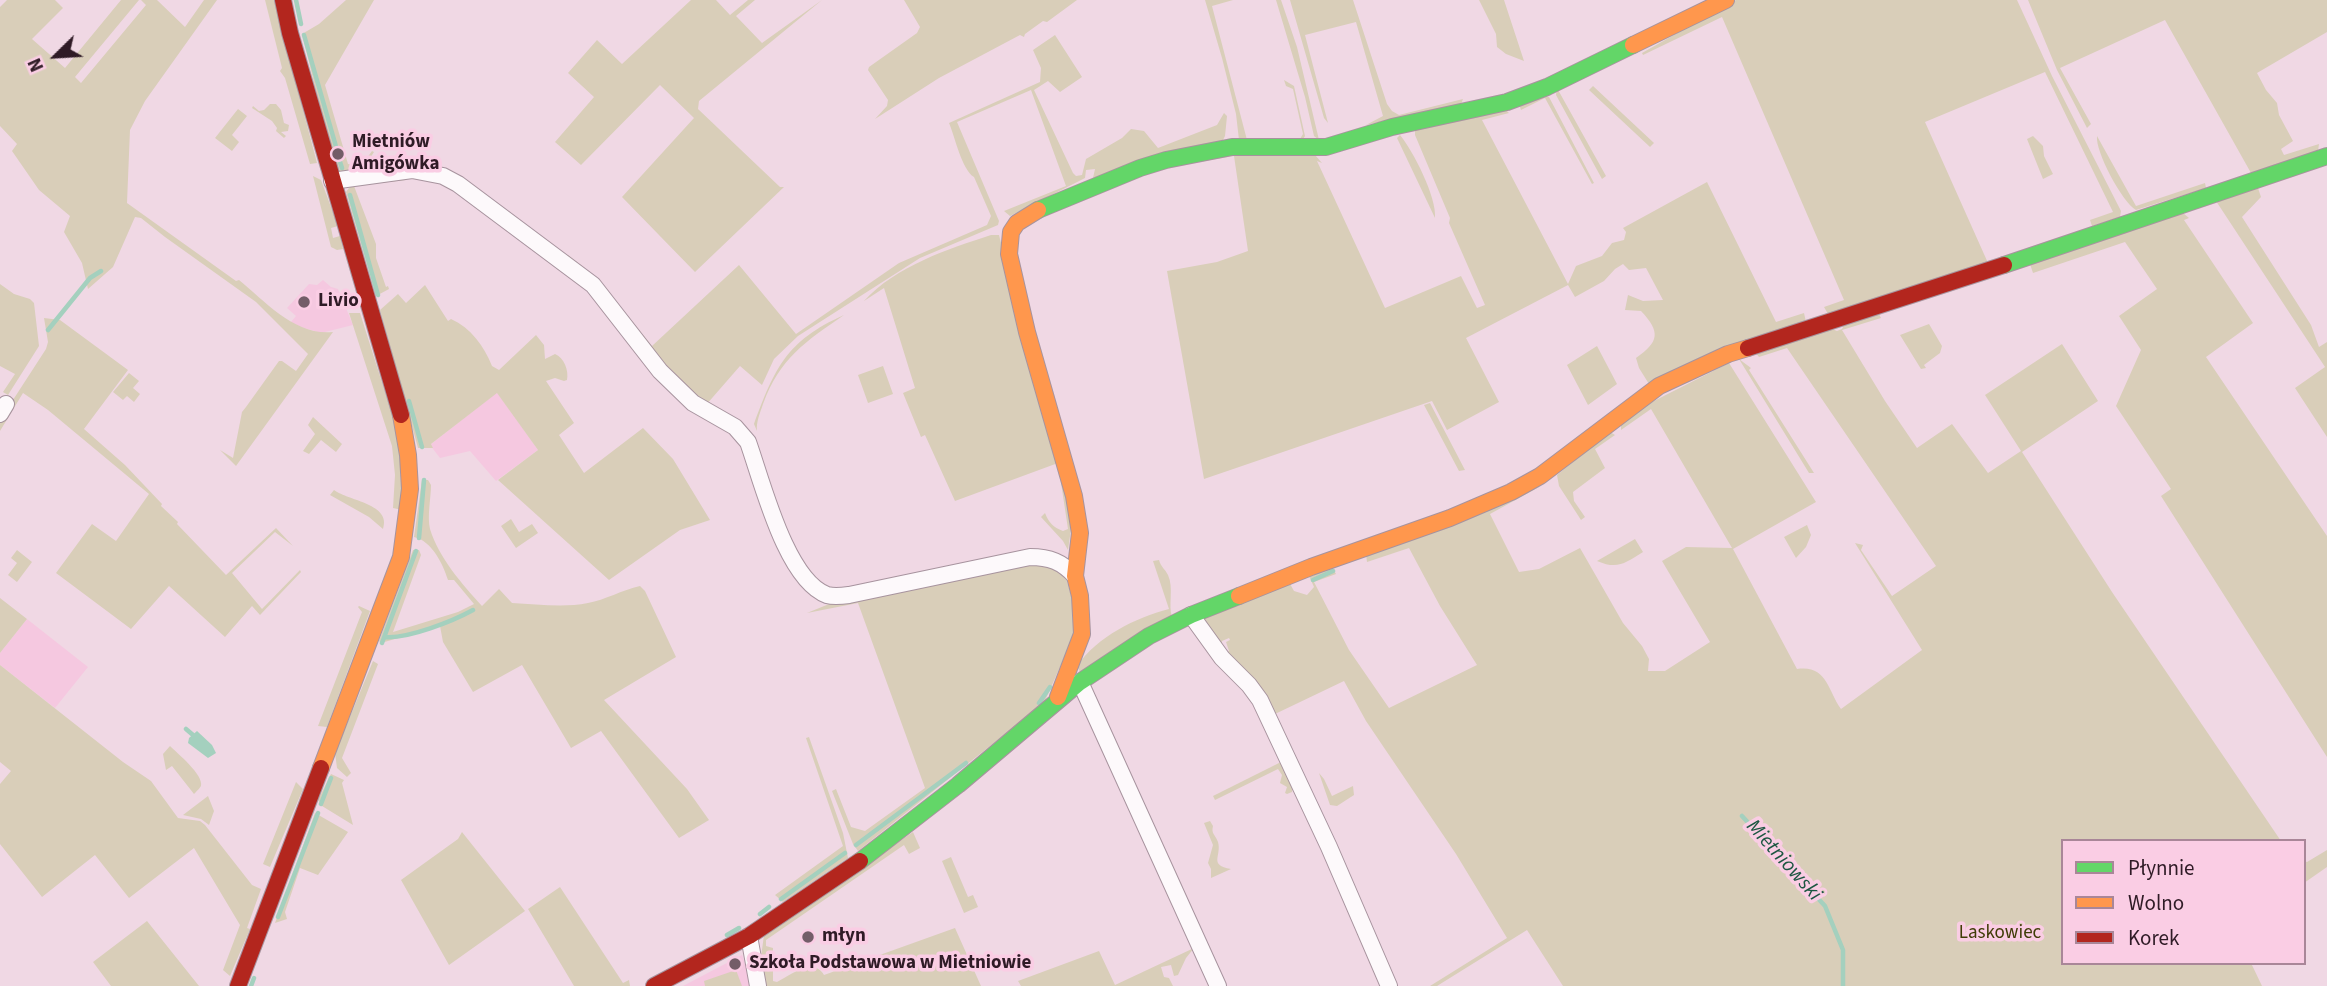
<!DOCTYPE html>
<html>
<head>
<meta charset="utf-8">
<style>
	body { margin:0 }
	#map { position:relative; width:2327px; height:986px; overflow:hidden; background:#f0d8e4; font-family:"Source Sans 3",sans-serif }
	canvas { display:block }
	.legend { position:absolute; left:2061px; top:839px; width:245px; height:126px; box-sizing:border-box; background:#facde4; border:2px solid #a98698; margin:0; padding:9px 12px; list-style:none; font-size:21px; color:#2f1b26 }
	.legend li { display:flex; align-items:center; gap:14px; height:35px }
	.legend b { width:35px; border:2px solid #a98698 }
	.north { position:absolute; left:21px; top:21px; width:70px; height:70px; -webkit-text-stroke:5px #facde4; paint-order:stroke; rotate:246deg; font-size:19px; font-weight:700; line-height:28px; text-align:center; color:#2f1b26 }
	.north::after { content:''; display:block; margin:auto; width:24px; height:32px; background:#2f1b26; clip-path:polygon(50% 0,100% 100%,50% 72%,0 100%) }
</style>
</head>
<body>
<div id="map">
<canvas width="2327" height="986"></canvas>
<ul class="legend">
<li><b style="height:9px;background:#63d668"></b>Płynnie</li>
<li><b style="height:9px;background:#ff974d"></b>Wolno</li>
<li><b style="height:9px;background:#b3261e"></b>Korek</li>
</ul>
<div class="north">N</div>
</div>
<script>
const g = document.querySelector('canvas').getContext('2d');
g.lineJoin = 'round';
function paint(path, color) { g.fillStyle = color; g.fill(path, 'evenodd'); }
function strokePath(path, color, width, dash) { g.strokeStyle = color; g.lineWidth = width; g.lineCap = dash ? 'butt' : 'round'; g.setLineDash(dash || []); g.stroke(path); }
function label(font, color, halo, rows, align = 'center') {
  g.font = font + ' "Source Sans 3",sans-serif'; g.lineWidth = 7; g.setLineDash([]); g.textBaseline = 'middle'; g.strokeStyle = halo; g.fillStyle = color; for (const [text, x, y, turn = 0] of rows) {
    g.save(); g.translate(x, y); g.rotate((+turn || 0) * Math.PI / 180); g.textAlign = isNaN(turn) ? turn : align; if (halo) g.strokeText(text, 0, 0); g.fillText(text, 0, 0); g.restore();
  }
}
const built = new Path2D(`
	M323 280 331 287 338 289 353 325 321 333 297 326 291 322 296 316 287 308 309 284 317 285Z
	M497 392 538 450 496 481 470 451 440 458 430 445Z
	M27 619 88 667 55 708 0 665V653Z
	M742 955 752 986H683Z`);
const green = new Path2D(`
	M7 0H55L63 8 32 39 65 68 121 0H139L75 77 81 83 146 5 141 0H157L185 27 204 0H217L145 101 130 130 127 203 236 281 239 280C266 302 295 336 333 332L236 466 220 450 233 458 242 412 246 407 279 361H282L296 371 308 354 256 302 165 237 141 218 135 217 113 267 88 289 82 263 64 232 70 216 39 190 12 151 17 144 0 126V7Z
	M265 0H274L317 163 310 164 285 78 280 71 282 68Z
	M346 0H374L325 85 348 164 362 165 372 151 374 152 361 172 349 174 337 171 334 160 341 158 339 150 331 151 302 34 319 24Z
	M691 0H716L730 15 748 0H755L736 16 762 43 822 0 699 101 698 109 780 187H784L695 272 622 197 694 118 660 85 581 165 555 142 594 97 568 73 597 40 622 64Z
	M904 0H1077L1047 22 1043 21 1025 34 1024 37 1020 35 939 78 875 119 887 106 888 100 868 70 869 67 917 33 920 27Z
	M1205 0H1233L1212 6 1247 140 1300 139 1303 134 1293 89 1286 86 1284 80 1294 86 1305 136 1302 141 1284 144 1242 143 1239 140 1236 114 1222 58Z
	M1276 0H1281L1297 47 1319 140 1314 136 1305 97Z
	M1290 0H1353L1387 104 1392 111 1399 115 1463 99 1461 104 1366 125 1383 116 1356 22 1305 35 1328 123 1324 118Z
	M1479 0H1504L1524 61 1506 54 1497 47 1496 34Z
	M1736 0H2017L2052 76 2121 211 2120 217 2092 226 2090 220 2113 212 2045 72 1925 122 1988 263 1828 314 1824 307 1844 300 1722 17 1643 55 1642 53Z
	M2028 0H2327V32L2257 73 2266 90 2277 103 2279 115 2293 141 2281 149 2284 155 2319 144 2318 151 2251 173 2165 20 2060 68 2091 124 2087 128 2057 70Z
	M1055 35 1082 77 1060 92 1048 81 1034 90 1073 173 1076 176 1082 175 1086 159 1122 138 1131 129 1144 131 1158 148 1217 125 1224 113 1227 116 1225 136 1223 140 1093 178 1095 169 1086 170 1085 178 1010 216 1004 211 1066 186 1031 90 957 122 999 221 998 225 920 258 798 336 774 359 762 385 740 366 706 405 694 398 566 259 568 255 599 280 652 346 739 265 796 334 899 263 987 225 991 216 974 177C962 170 955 137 949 123L1040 82 1041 68 1033 50Z
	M1593 86 1654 143 1650 147 1589 90Z
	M1557 88 1606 176 1602 179 1556 95Z
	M1538 94 1549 97 1594 183 1592 184 1545 98 1521 110 1519 104Z
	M270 104H276L281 110 284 123 289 125 288 131 281 132 286 136 284 138 276 131 277 128 272 121 252 108 253 106 259 111 264 110Z
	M1503 107 1509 113 1482 120 1568 284 1576 266 1602 256 1612 243 1624 240 1626 232 1623 228 1707 182 1776 322 1804 313 1806 322C1751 339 1701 357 1649 384L1639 368 1636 358C1659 342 1661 332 1641 311L1625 310 1628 295 1643 301 1663 300 1646 268 1629 270 1623 264 1615 269 1604 281 1575 297 1568 285 1466 338 1499 402 1447 430 1432 401 1204 479 1167 271 1217 262 1248 251 1234 156 1199 162 1200 158 1233 152 1315 155 1322 163 1317 161 1385 308 1461 276 1477 308 1485 305 1449 223 1450 218 1415 135V125Z
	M238 109 247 116 232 135 239 142 232 151 215 138Z
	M1400 135C1413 151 1437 197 1435 218L1397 138Z
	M2033 136 2043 146 2044 156 2053 174 2043 179 2027 139Z
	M2097 136 2136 206 2205 183 2206 188 2136 210C2122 202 2095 151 2097 136Z
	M407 175C444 175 470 197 499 218L498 220C472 199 446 180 412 176L406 180 354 186 376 244V258L386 287 388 286 389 289 376 296 346 192C357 174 382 180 401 180Z
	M313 176 321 180 338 226 331 228 333 238 340 236 343 249 337 250 331 247Z
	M2258 188 2261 197 2242 217 2311 325 2319 347 2327 342V437L2295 388 2325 367 2216 201Z
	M2183 213 2189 218 2184 220 2253 323 2206 357 2327 536V757L2161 496 2171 489 2116 406 2141 350 2119 316 2157 289 2125 242 2033 273 2030 264Z
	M991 235H999L1000 239 1074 508 1068 550 1063 541 1041 517 1045 513C1049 523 1053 527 1063 531L1068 529 1058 463 955 501 925 435 921 437 903 393 915 388 884 288 864 301C896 266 948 249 991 235Z
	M0 284 14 294 30 299 34 303 39 346 8 395 3 392 15 374 0 366Z
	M425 285 448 321 451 319C471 328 484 346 492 366L499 370 536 335 544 345 545 359 555 354C564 358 569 370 567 380L564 381 555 378 546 381 574 423 559 435 584 473 643 428 673 459 710 520 680 530 609 580 498 480 538 450 497 393 431 444 433 448H418L380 310 398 294 406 303Z
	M1878 312 1881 318 1842 330 1885 401 1917 448 1952 424 1988 473 2021 451 1985 395 2062 344 2098 401 2022 452 2112 592 2281 841H2063V963H2251L2262 986H1563L1527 930 1437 986H1430L1507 938 1456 854 1366 721 1344 681 1275 714 1225 653 1229 651 1226 642 1230 640 1229 638 1222 641V646L1204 627 1205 616 1289 582 1294 591 1307 595 1314 587 1309 576 1332 567 1336 574 1314 582 1349 650 1389 708 1477 665 1440 606 1409 548 1367 562 1366 554 1541 486 1490 514 1519 572 1539 569 1580 548 1623 623 1642 646 1649 659 1648 671H1665L1710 642 1662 561 1686 547 1732 548 1651 409 1621 430V425L1648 404 1729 363 1816 502 1733 549 1797 669C1827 665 1827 689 1841 709L1922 650 1855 543 1863 545 1861 550 1892 596 1936 566 1787 348 1759 357 1755 352 1832 329 1837 331 1842 329 1845 323Z
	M349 313H360L399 436 402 510 393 508 395 475 392 446Z
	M844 315C805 342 780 358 763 404 760 413 756 422 757 431L754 424C775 368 786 341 844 315Z
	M44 318 60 320 128 370 84 429 125 465 162 504 161 506 178 522 177 524 226 575 276 528 293 546 275 532 232 573 262 609 300 570 301 572 260 615 252 606 225 637 169 586 131 629 56 573 92 524 116 541 149 494 48 410 23 393 0 431V420L46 349 48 342Z
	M1929 324 1942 346 1940 353 1924 365 1926 368 1921 369 1900 335Z
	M1597 346 1617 384 1588 405 1567 365Z
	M1739 359 1751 368 1749 370 1814 473H1809Z
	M883 366 893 394 868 403 858 375Z
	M129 373 139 381 133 388 140 394 134 402 127 396 123 400 113 392Z
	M1430 403 1465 470 1459 471 1424 405Z
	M313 417 342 444 336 452 321 440 309 454 303 451 315 434 308 425Z
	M1610 432 1615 435 1595 449 1605 468 1573 492 1574 501 1585 517 1581 520 1559 486 1557 475Z
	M422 480H428L431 485C431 498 427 516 430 529 439 558 462 584 482 606L499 589 512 603C537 604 563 608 588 603 605 600 622 590 640 586L645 591 676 657 604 700 687 789 709 820 679 838 601 731 571 748 522 665 473 692 443 642 440 626 381 643 379 641 413 550H419L421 555 393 632 458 612 474 604 454 580H448C443 564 432 541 414 537Z
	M334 490C349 501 392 504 383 529L369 517 330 495Z
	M511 519 519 532 532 524 538 533 516 548 501 526Z
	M1807 525 1811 535 1806 547 1796 558 1784 537Z
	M1635 539 1643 552C1625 563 1618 570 1597 561Z
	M17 550 32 562 17 582 8 575 17 563 11 558Z
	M1159 560C1161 567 1165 569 1168 575 1174 588 1168 605 1172 617L1081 674 1077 666C1098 636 1135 618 1169 609L1153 561Z
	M1031 561 1064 571 1079 624 1044 703 858 851 853 844 832 791 836 789 851 827 865 831 925 788 858 603 807 613 834 602Z
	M0 598 27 619 0 653Z
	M359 606 370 611 327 727 318 726 362 612 358 607Z
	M373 661 378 664 342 758 351 773 347 777 337 768 335 753Z
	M0 665 123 762 151 781 178 818 200 821 205 825 252 885 261 889 247 928 250 929 230 976 223 970 240 925 194 848 129 898 95 855 42 897 0 844V784L11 771 0 762Z
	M809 737 843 833 848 858 783 902 775 895 843 846 806 738Z
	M170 746C177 753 204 775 201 786 200 788 196 792 194 794L172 766 166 770 163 754Z
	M1281 762 1293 787 1292 792 1287 794 1285 793 1287 787 1280 783 1282 775 1278 769 1215 800 1213 796Z
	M1319 773 1324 779 1332 796 1353 786 1354 795 1337 806 1330 805Z
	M331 774 344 780 342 783 353 825 322 806 318 800Z
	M296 782 303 789 270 867 263 864Z
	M208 796 214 811 209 825 201 819 183 815Z
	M315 813 348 832 318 875 300 868 285 912 287 919 275 923Z
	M1210 821 1213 826C1211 834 1215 834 1218 842 1222 856 1208 865 1231 869L1211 878V869L1208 863 1213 845 1204 823Z
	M462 832 525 911 449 965 401 880 458 839Z
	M913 832 920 848 909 854 904 845 766 940V946L773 948V981L777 982C790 975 814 957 824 975L955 928 981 986H762L761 957 764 935Z
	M2327 850V867L2304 883V861L2307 862Z
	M951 857 968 897 973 895 978 907 964 913 942 861Z
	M560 887 623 983 629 980 630 986H574L528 909Z
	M147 921 199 986H111L93 962Z
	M1194 948 1186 958 1178 975 1174 976 1171 965 1161 967 1164 977 1169 978 1173 986H1021L1018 981 1099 951 1115 985Z
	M736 970 742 986H705L704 981Z`);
const water = new Path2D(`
	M197 731 212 745 216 753 208 758 188 743 189 738Z`);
const stream = new Path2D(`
	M296 0 301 24
	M304 35 337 150
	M339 159 342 168
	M350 195 378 295
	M48 330 90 278 101 271
	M409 401 422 447
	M419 538 424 480
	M1313 580 1333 571
	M385 637C408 639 453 621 473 610
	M382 643 416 551
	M1039 703 1050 687
	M186 729 193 735
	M321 804 331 778
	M1742 816 1825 906 1843 950V986
	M856 845 966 763
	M781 899 845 853
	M760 914 769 907
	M278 917 318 813
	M727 935 739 928
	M251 986 254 978`);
const street = new Path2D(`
	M332 181 412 170 443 176 458 184 593 285 660 371 693 403 735 427 748 442C762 481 786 580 827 595 834 597 842 596 849 595L1030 557C1050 557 1062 562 1075 576
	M0 414 6 404
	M1191 615 1222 658 1249 685 1260 700 1329 847 1389 986
	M1080 682 1218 986
	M749 936 758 986`);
const fast = new Path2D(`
	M1038 210 1140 168 1166 160 1232 147H1326L1392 127 1507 102 1547 87 1633 45
	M2004 265 2327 156
	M860 861 958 785 1080 682 1149 636 1191 615 1239 596`);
const slow = new Path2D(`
	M1633 45 1726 0
	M1038 210 1017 223 1011 232 1009 254 1027 332 1074 496 1080 533 1075 576 1080 596 1082 634 1058 697
	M1239 596 1311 567 1450 518 1511 492 1540 476 1659 386 1728 354 1748 348
	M321 768 401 557 410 489 408 455 401 415`);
const jam = new Path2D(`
	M283 0 290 33 401 415
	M1748 348 2004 265
	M238 986 321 768
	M654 986 749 936 860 861`);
const markers = [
	[338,154,7,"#735d68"],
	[304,302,7,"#735d68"],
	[808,937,7,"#735d68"],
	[735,964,7,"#735d68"]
];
const poiNames = [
	["Mietniów",352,143],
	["Amigówka",352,165],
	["Livio",318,302],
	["młyn",822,937],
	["Szkoła Podstawowa w Mietniowie",749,964]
];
const parkNames = [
	["Laskowiec",2000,934]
];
const waterNames = [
	["Mietniowski",1783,861,48]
];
paint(built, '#f5c8e0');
paint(green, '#d9ceb9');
paint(water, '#a4d0be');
strokePath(stream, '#a4d0be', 4.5);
strokePath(street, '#a7939e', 18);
strokePath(fast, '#a7939e', 18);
strokePath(slow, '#a7939e', 18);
strokePath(jam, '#a7939e', 18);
strokePath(street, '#fdf9fb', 16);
strokePath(fast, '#63d668', 16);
strokePath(slow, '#ff974d', 16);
strokePath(jam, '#b3261e', 16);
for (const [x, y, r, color] of markers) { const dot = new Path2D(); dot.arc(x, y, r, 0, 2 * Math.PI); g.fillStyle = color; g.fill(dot); strokePath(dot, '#facde4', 2.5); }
label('bold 19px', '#2f1b26', '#facde4', poiNames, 'left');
label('19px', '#403c07', '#facde4', parkNames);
label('italic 21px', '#1d5742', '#facde4', waterNames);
</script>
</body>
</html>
